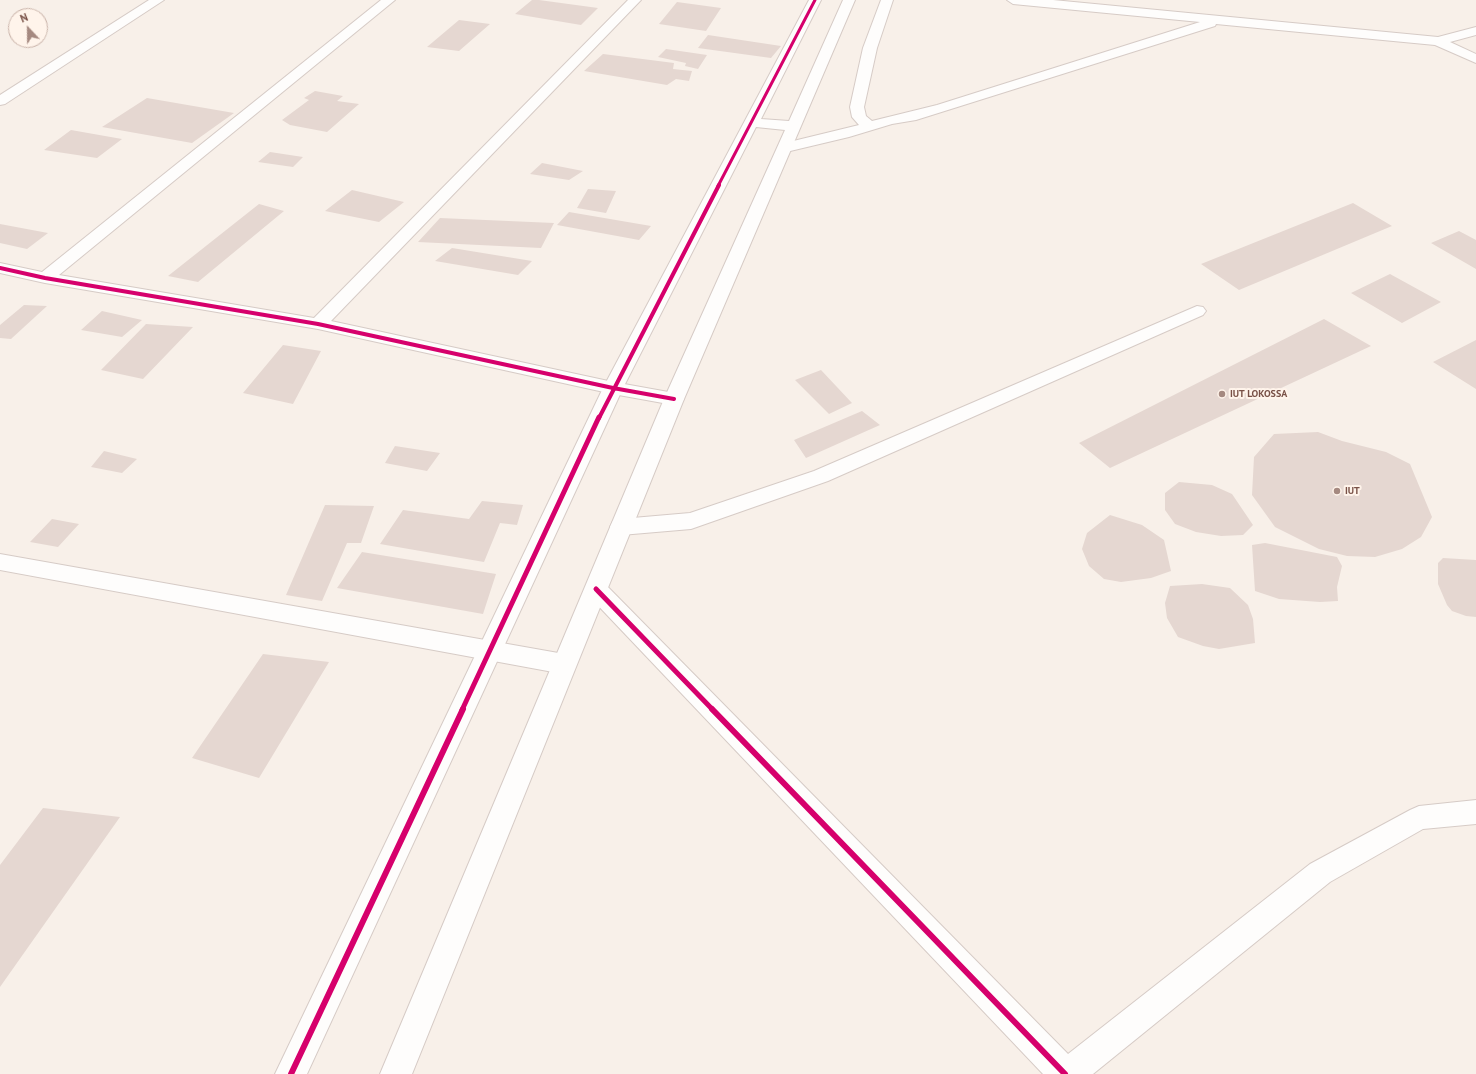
<!DOCTYPE html>
<html>
<head>
<meta charset="utf-8">
<style>
	body { margin:0 }
	#map { position:relative; width:1476px; height:1074px; overflow:hidden; background:#f8f0e9; font-family:"PT Sans",sans-serif }
	canvas { display:block }
	.north { position:absolute; left:8px; top:8px; width:40px; height:40px; box-sizing:border-box; background:#fff4eb; border:1px solid #c9b3a9; border-radius:50%; rotate:338deg; font-size:11px; font-weight:700; line-height:16px; text-align:center; color:#795147 }
	.north::after { content:''; display:block; margin:auto; width:14px; height:18px; background:#a58980; clip-path:polygon(50% 0,100% 100%,50% 72%,0 100%) }
</style>
</head>
<body>
<div id="map">
<canvas width="1476" height="1074"></canvas>
<div class="north">N</div>
</div>
<script>
const g = document.querySelector('canvas').getContext('2d');
g.lineJoin = 'round';
function paint(path, color) { g.fillStyle = color; g.fill(path, 'evenodd'); }
function strokePath(path, color, width, dash) { g.strokeStyle = color; g.lineWidth = width; g.lineCap = dash ? 'butt' : 'round'; g.setLineDash(dash || []); g.stroke(path); }
function label(font, color, halo, rows, align = 'center') {
  g.font = font + ' "PT Sans",sans-serif'; g.lineWidth = 4; g.setLineDash([]); g.textBaseline = 'middle'; g.strokeStyle = halo; g.fillStyle = color; for (const [text, x, y, turn = 0] of rows) {
    g.save(); g.translate(x, y); g.rotate((+turn || 0) * Math.PI / 180); g.textAlign = isNaN(turn) ? turn : align; if (halo) g.strokeText(text, 0, 0); g.fillText(text, 0, 0); g.restore();
  }
}
const building = new Path2D(`
	M532 0H539L598 8 581 25 515 14Z
	M677 2 721 8 706 31 659 24Z
	M459 20 490 24 459 51 427 47Z
	M708 35 781 46 771 58 698 48Z
	M666 49 707 55 698 69 685 66 686 63 658 57Z
	M603 54 674 63 673 69 692 71 689 81 676 79 667 85 584 71Z
	M315 91 343 96 337 101 359 104 327 132 290 125 282 120 309 100 304 98Z
	M147 98 234 113 192 143 102 127Z
	M71 130 122 139 97 158 44 150Z
	M270 152 303 157 293 167 258 162Z
	M542 163 583 171 569 180 530 174Z
	M588 189 616 191 606 213 577 208Z
	M352 190 404 202 379 222 325 211Z
	M1353 203 1392 226 1239 290 1201 264Z
	M259 204 284 211 198 282 168 276Z
	M569 212 651 226 639 240 557 225Z
	M440 218 554 223 541 248 418 242Z
	M0 224 48 233 27 249 0 243Z
	M1459 231 1476 240V269L1431 243Z
	M452 248 532 261 518 275 435 261Z
	M1390 274 1441 302 1402 323 1351 293Z
	M24 305 47 306 11 339 0 338V325Z
	M102 311 142 320 122 337 81 330Z
	M1324 319 1371 346 1110 468 1079 443Z
	M146 324 193 327 143 379 101 370Z
	M1476 340V389L1433 362Z
	M283 345 321 351 293 404 243 393Z
	M821 370 852 403 829 414 795 380Z
	M862 411 880 425 806 458 794 440Z
	M1318 432 1342 441 1386 452 1410 464 1432 517 1421 537 1402 549 1375 557 1347 556 1319 549 1275 527 1252 495 1254 457 1274 434Z
	M395 446 440 453 427 471 385 463Z
	M104 451 137 459 122 473 91 467Z
	M1179 482 1212 485 1232 494 1253 525 1243 535 1221 536 1196 532 1175 524 1165 510V493Z
	M482 501 523 505 517 525 500 523 484 562 380 544 403 510 469 519Z
	M325 505 374 506 361 543H347L322 601 286 595Z
	M1110 515 1142 525 1164 540 1171 571 1151 578 1121 582 1104 579 1089 566 1082 549 1087 533Z
	M52 519 79 524 58 547 30 542Z
	M1265 543 1337 557 1342 566 1337 587 1338 601 1320 602 1279 599 1255 591 1252 545Z
	M362 552 496 574 483 614 337 588Z
	M1443 558 1476 560V617L1466 616 1452 611 1447 605 1438 584V563Z
	M1202 584 1230 588 1248 605 1253 619 1255 643 1219 649 1203 646 1178 637 1167 618 1165 603 1170 586Z
	M263 654 329 662 259 778 192 758Z
	M43 808 120 817 0 987V865Z`);
const service = new Path2D(`
	M881 0H893L877 48 864 107 866 116 872 121 937 105 1200 22 1013 4 1007 0H1053L1438 37 1476 27V35L1450 42 1476 54V63L1435 45 1216 24 1215 26 916 120 892 124 849 137 786 152 781 150 778 147 781 144 859 125 852 117 850 107 863 48Z
	M1197 306 1203 307 1206 311 1203 315 828 481 691 529 621 535 613 533 610 527 613 521 621 519 690 513 814 471Z`);
const minor = new Path2D(`
	M149 0H164L5 104 0 105V95Z
	M381 0H395L59 275 314 318 628 0H641L331 321 613 382 674 393 681 395 684 399 681 403 674 405 613 394 318 329 45 283 0 273V263L42 272Z
	M0 554 564 654 573 657 576 664 573 671 564 674 0 570Z
	M596 580 604 583 1068 1054 1310 864 1410 810 1419 806 1476 800V824L1423 829 1330 882 1093 1074H1043L588 595 585 589 588 583Z`);
const tertiary = new Path2D(`
	M809 0H821L761 119 789 121 843 0H855L684 399 412 1074H380L664 399 785 130 756 127 623 388 307 1074H275L603 388Z`);
const cyclewayFar3 = new Path2D(`
	M718 186 815 0`);
const cyclewayFar2 = new Path2D(`
	M0 268 45 278 318 324 613 388 674 399
	M599 418 719 185`);
const cyclewayFar1 = new Path2D(`
	M596 589 713 710
	M462 710 599 417`);
const cycleway = new Path2D(`
	M712 709 1065 1074
	M291 1074 463 709`);
const markers = [
	[1222,394,4,"#a58980"],
	[1337,491,4,"#a58980"]
];
const poiNames = [
	["IUT LOKOSSA",1230,394],
	["IUT",1345,491]
];
paint(building, '#e5d7d1');
strokePath(service, '#d6cbc6', 2);
strokePath(minor, '#d6cbc6', 2);
strokePath(tertiary, '#d6cbc6', 2);
paint(service, '#fefdfc');
paint(minor, '#fefdfc');
paint(tertiary, '#fefdfc');
strokePath(cyclewayFar3, '#d6006c', 3);
strokePath(cyclewayFar2, '#d6006c', 4);
strokePath(cyclewayFar1, '#d6006c', 5);
strokePath(cycleway, '#d6006c', 6);
for (const [x, y, r, color] of markers) { const dot = new Path2D(); dot.arc(x, y, r, 0, 2 * Math.PI); g.fillStyle = color; g.fill(dot); strokePath(dot, '#fff4eb', 1.5); }
label('bold 10px', '#795147', '#fff4eb', poiNames, 'left');
</script>
</body>
</html>
